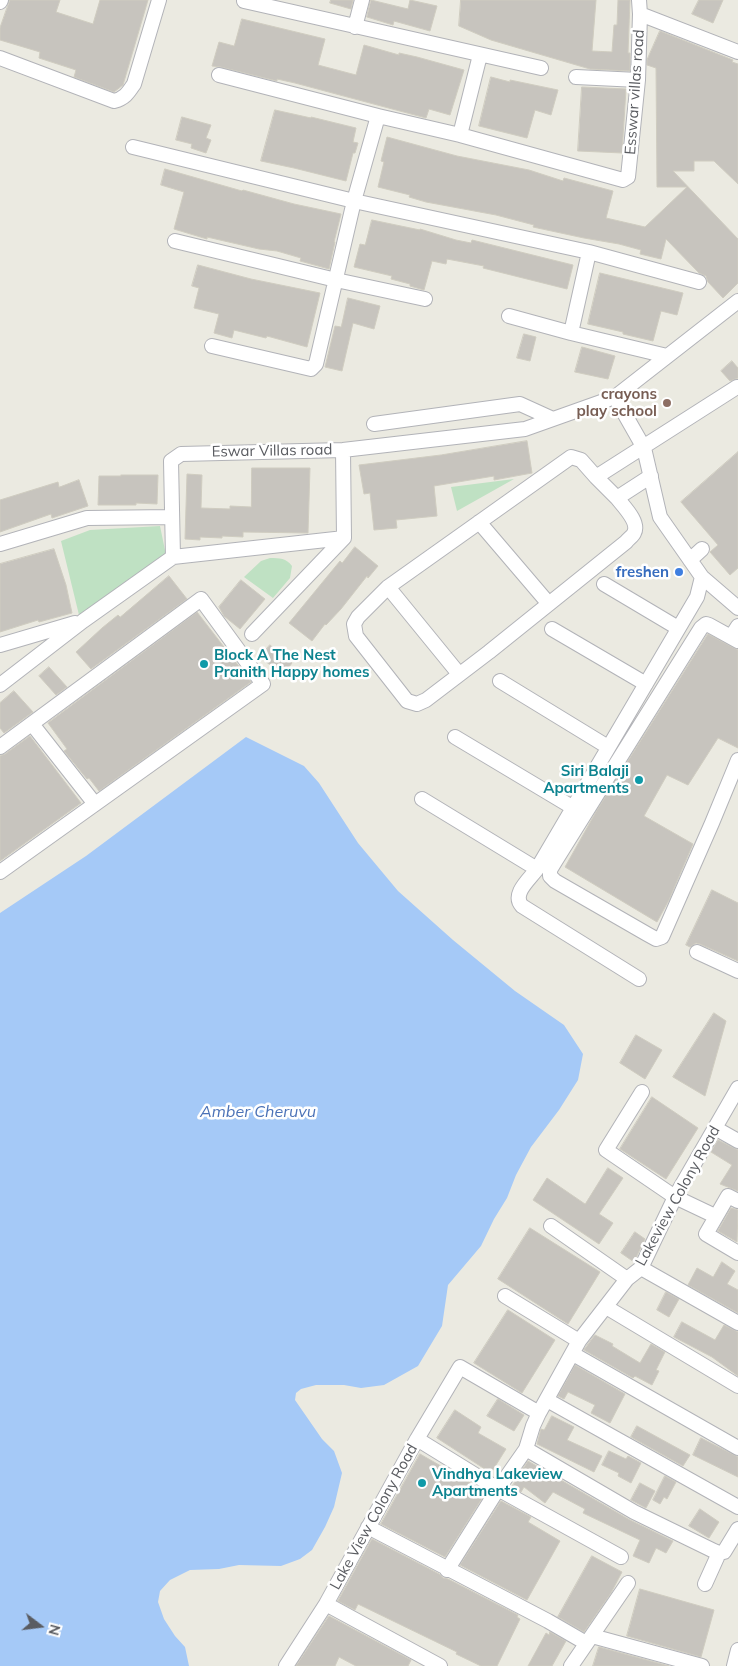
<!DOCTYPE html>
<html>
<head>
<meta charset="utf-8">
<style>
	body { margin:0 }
	#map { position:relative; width:738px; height:1666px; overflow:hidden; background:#ebeae1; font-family:Mulish,sans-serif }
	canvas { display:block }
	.north { position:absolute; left:15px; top:1601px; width:50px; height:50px; -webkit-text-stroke:4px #fff; paint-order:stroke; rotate:105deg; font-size:14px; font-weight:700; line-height:20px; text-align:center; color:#5a5c61 }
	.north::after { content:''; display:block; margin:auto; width:18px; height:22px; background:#5a5c61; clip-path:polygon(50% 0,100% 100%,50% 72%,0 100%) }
</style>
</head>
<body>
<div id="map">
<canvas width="738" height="1666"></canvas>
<div class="north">N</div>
</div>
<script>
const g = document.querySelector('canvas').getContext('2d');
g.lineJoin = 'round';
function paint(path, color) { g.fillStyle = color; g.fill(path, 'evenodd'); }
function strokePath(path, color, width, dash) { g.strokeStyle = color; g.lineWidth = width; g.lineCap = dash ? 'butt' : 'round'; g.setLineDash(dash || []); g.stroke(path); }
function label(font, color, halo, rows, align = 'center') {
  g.font = font + ' Mulish,sans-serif'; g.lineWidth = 5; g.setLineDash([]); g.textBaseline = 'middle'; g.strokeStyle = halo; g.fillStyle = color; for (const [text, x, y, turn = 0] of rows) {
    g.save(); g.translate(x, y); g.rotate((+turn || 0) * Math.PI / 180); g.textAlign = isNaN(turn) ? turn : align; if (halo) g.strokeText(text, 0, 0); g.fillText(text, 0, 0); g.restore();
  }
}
const green = new Path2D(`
	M514 479 457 511 451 487Z
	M160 526 166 555 79 615 61 541 90 530Z
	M270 558C280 558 286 558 292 566L290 578 273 598 244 577 261 561Z`);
const water = new Path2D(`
	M246 737 304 766 319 783 358 843 398 891 453 940 515 991 564 1025 583 1054 578 1080 559 1110 531 1147 516 1175 507 1198 494 1219 481 1246 448 1285 442 1326 418 1366 384 1385 361 1388 344 1385H316L301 1389 296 1393 295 1400 322 1439 334 1451 342 1473 334 1507 325 1527 312 1550 300 1559 281 1566 239 1565 219 1569 190 1570 170 1580 160 1591 158 1602 164 1619 175 1636 185 1647 189 1666H0V913L86 856Z`);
const building = new Path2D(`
	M10 0H60L56 12 93 24 100 0H148L123 85 114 92 74 77 76 70 39 58 40 52 0 40V28Z
	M331 0H353L351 9 330 3Z
	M371 0 408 9 410 0 437 6 430 31 394 21 393 25 367 17Z
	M461 0H596L592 51 612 52 614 25H617L618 0H630L628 53H630V71L590 69 491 40 459 26Z
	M699 0H723L713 23 692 14Z
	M242 19 325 39 318 65 356 75 364 45 399 55V53L417 57 464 70 450 115 429 109 426 118 295 83 277 79V81L221 67 212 66 219 42 234 46Z
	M660 31 733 60 732 62 738 64V184L714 161H694V171H673L738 239V283L723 298 708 282 706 276 699 273 666 239 661 259 640 254 641 250 619 244 584 238 533 227 534 225 496 215 426 202 409 197 410 195 378 187 384 162 381 161 387 137 457 156 529 170 563 181 564 178 613 191 606 218 645 227 687 187H657L656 68 647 65V60Z
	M491 77 510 82V80L558 90 551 115 535 110 527 138 479 126Z
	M582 87 626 89 622 153 578 151Z
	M275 110 311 118V117L356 128 353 142 358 143 355 153H353L346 181 294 168 261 161Z
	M182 117 211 125 206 138 211 140 206 153 191 148 192 144 176 140Z
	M165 169 242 191 243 190 294 204 341 214 334 242H335L329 269 300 261 301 258 277 251 259 249 207 237V239L174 229 184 192 161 185Z
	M372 220 420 230V229L456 240 471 243 472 240 573 265 567 289 483 268 484 266 447 259 446 264 432 261 424 290 410 286V284L391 279 392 276 354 267 360 244 365 245Z
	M198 265 251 279 320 293 307 347 267 336 266 338 234 330 232 338 214 333 219 314 194 308 199 288 192 286Z
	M600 273 683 293 677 315 661 311 653 341 623 334V332L588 324Z
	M348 298 380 306 374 329 353 323 342 371 325 367 335 326 341 327Z
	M524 334 536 337 530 361 517 358Z
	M582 347 615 356 608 379 575 372Z
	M732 361 738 368V378L730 381 721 371Z
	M527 441 532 473 494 480V476L434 486 437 516 396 520 397 528 374 530 370 493 364 494 359 465 441 455Z
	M738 452V568L730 575 710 552 718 545 681 502Z
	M252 468H310L308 533 243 532V537L222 536V538L200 537V540L185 539 187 474 202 475 201 508 230 509V506L251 507Z
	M121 475H158L157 504 136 503V505H98L99 476H121Z
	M79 480 88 506 52 518 51 514 0 532V500L58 482 59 487Z
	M355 547 378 566 368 578 367 576 341 609 326 625 325 624 312 641 289 623 340 561 342 563Z
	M54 549 66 585 72 613 39 622 38 620 0 632V564Z
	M169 576 187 599 91 669 76 652 102 628 118 615 120 617Z
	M241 580 265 599 240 629 224 616 219 607Z
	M197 612 251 682 99 791 89 778 87 779 64 751 67 749 48 723Z
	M708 634 738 650V748L718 738 688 785 667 775 644 816 693 844 669 900 657 922 565 867 597 810Z
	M270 645 292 663 283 675 260 657Z
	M49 667 67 687 56 695 39 676Z
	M14 691 33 712 4 733 0 728V703Z
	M30 736 81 803 0 861V756L5 754Z
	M712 890 738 903V961L700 944 696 943 690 947 686 945Z
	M714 1013 726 1021 705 1096 673 1077Z
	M636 1035 662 1050 645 1079 620 1063Z
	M652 1097 698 1128 666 1179 620 1149Z
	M718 1140 738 1150V1191L720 1184 732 1165 711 1152Z
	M608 1168 623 1178 599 1214 613 1223 599 1244 533 1200 547 1178 585 1204Z
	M731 1208 738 1210 737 1242 718 1231Z
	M530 1228 600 1272 568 1324 498 1279Z
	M635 1232 645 1239 634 1262 621 1253Z
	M722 1262 735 1271 727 1284 738 1290V1313L688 1285 697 1268 713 1277Z
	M666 1292 679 1299 669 1317 657 1310Z
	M508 1310 555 1340 522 1393 474 1363Z
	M682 1322 715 1340 724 1325 738 1332V1376L712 1357 674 1337Z
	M595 1335 613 1344 612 1346 640 1363 651 1344 665 1352 656 1370 659 1371 652 1385 635 1376 633 1378 584 1350Z
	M575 1365 625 1394 610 1423 591 1413 595 1405 568 1392 564 1399 558 1396Z
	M498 1399 524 1415 514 1431 487 1416Z
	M455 1410 481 1427 478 1433 506 1449 491 1473 437 1438Z
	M552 1416 574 1427 567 1440 602 1456 594 1472 537 1444 541 1429 544 1430Z
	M637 1426 690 1455 683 1466 631 1437Z
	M701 1438 738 1457V1477L693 1455Z
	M609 1451 626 1459 628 1456 641 1463 631 1483 618 1476 619 1473 602 1465Z
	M420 1454 486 1492 445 1557 381 1524Z
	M528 1461 630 1520 673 1541 666 1553 656 1548 649 1563 633 1556 640 1540 583 1513 585 1509 553 1492 545 1503 524 1487 521 1492 512 1487Z
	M665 1476 676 1482 667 1499 664 1497 660 1504 653 1500Z
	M640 1483 655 1491 646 1508 631 1500Z
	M501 1501 531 1517 528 1522 560 1541 527 1600 460 1565Z
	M700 1509 719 1522 709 1538 689 1526Z
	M372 1539 439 1574 443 1578 448 1579 518 1615 517 1617 520 1619 497 1666H481L456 1654 457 1652 358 1604 355 1610 338 1601Z
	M592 1556 622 1572 611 1593 584 1632 558 1617Z
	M640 1589 714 1610 701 1657 627 1636Z
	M329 1616 411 1660 408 1666H356L339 1657 335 1666H296Z
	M550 1632 566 1641 552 1666H528L546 1633 549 1635Z
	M599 1647 669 1666H593Z`);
const minor = new Path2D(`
	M244 1 541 68
	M0 2 1 0
	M640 14 738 52
	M355 27 362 0
	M0 58 114 101C125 98 128 93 134 84L159 0
	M219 75 378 116 460 135 623 180 628 177 638 80 640 14 639 0
	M576 77 638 80
	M460 135 480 55
	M133 147 354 201 589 252 699 282
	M175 241 336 280 425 299
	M509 316 571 333 667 356
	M571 333 589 252
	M212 346 311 369 316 364 354 201 378 116
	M615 397 644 448 660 517 702 577 738 608
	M374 424 520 404 553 419
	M651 476 617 498C623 506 640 522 634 533 633 536 628 539 626 542L489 652 426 700 417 704 407 701 356 636 354 624 358 617 388 587 571 457 581 460 596 477 737 387
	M596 477 617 498
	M479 522 549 604
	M0 544 87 518 172 517
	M173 557 344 538
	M690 560 702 549
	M604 584 678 628
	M388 587 459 674
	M552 629 646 684
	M252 634 344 538 343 450
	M731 637 738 626
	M738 641 709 625 706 624 701 628 556 860 550 870V876L555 881 647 934 656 939 662 937 712 823 738 760
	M0 645 75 623
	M500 681 608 747
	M0 685 83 621 173 557 171 461 181 454 343 450 525 429 615 397 738 301
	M32 724 95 804
	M455 737 572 807
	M0 747 201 599 263 684 0 872
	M422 799 537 869
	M697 952 738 971
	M639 979 522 906C511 894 530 879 537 869L697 597 702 577
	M642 1092 606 1150 675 1197 715 1216
	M715 1128 738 1141
	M738 1201 728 1196 706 1234 738 1253
	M551 1226 627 1279
	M641 1268 738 1323
	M505 1296 579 1341
	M606 1307 738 1386
	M573 1354 738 1448
	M547 1400 738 1507
	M417 1439 498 1489 621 1557
	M526 1449 634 1512 714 1551 719 1553 724 1552 738 1529
	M368 1527 548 1621 586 1643
	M447 1570 498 1489 526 1449 533 1426 539 1413 579 1341 627 1279 641 1268 675 1197 738 1088
	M705 1584 719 1553
	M326 1604 440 1666
	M592 1636 702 1666
	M286 1666 326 1604 417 1439 460 1367 539 1413
	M571 1666 628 1583
	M734 1666 738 1650`);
const markers = [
	[667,403,5,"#8d6e63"],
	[679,572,5,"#3f7fe0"],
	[204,664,5,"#0f9aa8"],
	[639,780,5,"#0f9aa8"],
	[422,1483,5,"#0f9aa8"]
];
const streetNames = [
	["Esswar villas road",635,92,-86],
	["Eswar Villas road",272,451,-1],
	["Lakeview Colony Road",678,1196,-61],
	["Lake View Colony Road",374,1517,-61]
];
const educationNames = [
	["crayons",657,394],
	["play school",657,411]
];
const shopNames = [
	["freshen",669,572]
];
const cultureNames = [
	["Block A The Nest",214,655],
	["Pranith Happy homes",214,672],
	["Siri Balaji",629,771,"right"],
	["Apartments",629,788,"right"],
	["Vindhya Lakeview",432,1474],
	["Apartments",432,1491]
];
const waterNames = [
	["Amber Cheruvu",258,1112]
];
paint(green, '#bfe1c3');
paint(water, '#a5c9f7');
paint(building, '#c7c4be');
strokePath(building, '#cfccc0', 1);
strokePath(minor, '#b2b3b8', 16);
strokePath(minor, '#fff', 14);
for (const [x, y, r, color] of markers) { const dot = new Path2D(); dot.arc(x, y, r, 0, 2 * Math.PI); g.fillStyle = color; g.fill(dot); strokePath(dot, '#fff', 2); }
label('15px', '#5a5c61', '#fff', streetNames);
label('bold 15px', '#785e54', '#fff', educationNames, 'right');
label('bold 15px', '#366cbe', '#fff', shopNames, 'right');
label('bold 15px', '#0d838f', '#fff', cultureNames, 'left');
label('italic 16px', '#4b72b7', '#fff', waterNames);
</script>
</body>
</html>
